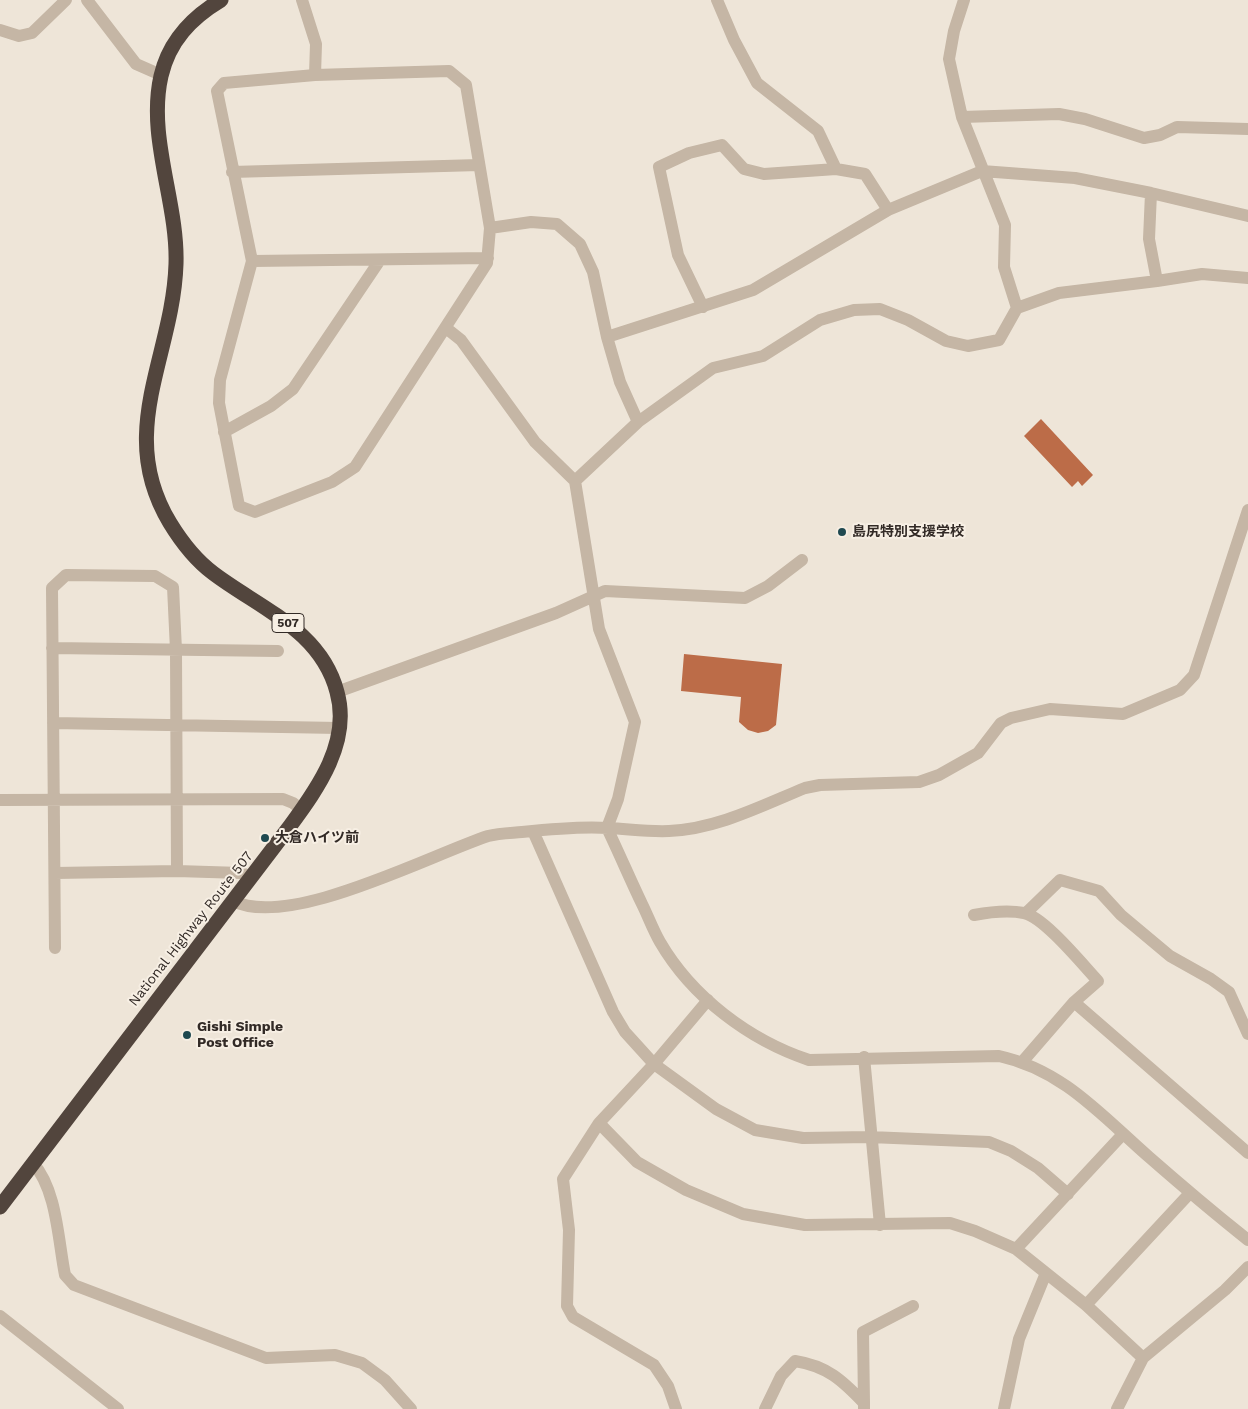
<!DOCTYPE html>
<html>
<head>
<meta charset="utf-8">
<style>
	body { margin:0 }
	canvas { display:block; background:#eee5d8 }
</style>
</head>
<body>
<canvas width="1248" height="1409"></canvas>
<script>
const g = document.querySelector('canvas').getContext('2d');
g.lineJoin = 'round';
function paint(path, color) { g.fillStyle = color; g.fill(path, 'evenodd'); }
function strokePath(path, color, width, dash) { g.strokeStyle = color; g.lineWidth = width; g.lineCap = dash ? 'butt' : 'round'; g.setLineDash(dash || []); g.stroke(path); }
function label(font, color, halo, rows, align = 'center') {
  g.font = font + ' "Work Sans","Noto Sans JP",sans-serif'; g.lineWidth = 4; g.setLineDash([]); g.textBaseline = 'middle'; g.strokeStyle = halo; g.fillStyle = color; for (const [text, x, y, turn = 0] of rows) {
    g.save(); g.translate(x, y); g.rotate((+turn || 0) * Math.PI / 180); g.textAlign = isNaN(turn) ? turn : align; if (halo) g.strokeText(text, 0, 0); g.fillText(text, 0, 0); g.restore();
  }
}
const building = new Path2D(`
	M1041 419 1093 475 1082 486 1078 481 1072 487 1024 436Z
	M684 654 782 664 776 725 768 731 758 733 748 730 739 722 741 697 681 691Z`);
const minor = new Path2D(`
	M87 0 136 64 161 75
	M302 0 316 44 315 75
	M717 0 734 40 757 83 818 131 836 169
	M964 0 954 31 949 59 962 117 1005 225 1004 267 1017 308
	M0 30 19 36 32 33 66 0
	M449 71 466 85 490 228 487 263 355 467 332 482 255 512 239 506 219 403 220 380 252 261 217 91 224 83 315 75Z
	M962 117 1059 114 1085 119 1144 138 1160 135 1177 127 1248 129
	M232 172 479 165
	M1151 193 1149 239 1157 281
	M490 228 531 222 557 224 580 244 593 272 607 337 620 382 638 422
	M252 261 488 258
	M703 307 678 255 659 167 689 153 722 145 744 169 764 174 836 169 865 174 888 210
	M446 328 461 340 535 442 575 481 599 629 635 722 618 799 607 828C619 853 630 879 642 904 648 916 653 930 660 942 692 997 749 1040 809 1060L999 1056C1063 1070 1101 1115 1149 1157 1181 1185 1214 1213 1248 1240
	M607 337 753 290 888 210 982 171 1075 178 1151 193 1248 216
	M224 432 271 406 293 389 380 260
	M575 481 638 422 713 368 763 356 820 320 854 310 880 309 908 320 946 341 968 346 999 340 1017 308 1059 293 1157 281 1202 274 1248 278
	M52 648 278 651
	M337 692 556 613 605 591 745 598 768 586 802 560
	M53 723 339 728
	M0 800 283 799 293 803 302 810
	M533 831 613 1012 625 1032 654 1064 716 1109 755 1130 803 1138 870 1137 989 1142 1011 1151 1038 1168 1068 1194
	M55 873 177 871 241 873 252 877
	M233 901C290 929 428 856 488 836 499 833 511 833 522 832 550 829 581 826 609 828 629 829 649 832 669 831 717 829 761 806 805 788L820 785 919 782 939 775 978 753 1001 723 1011 718 1050 709 1123 714 1180 690 1194 675 1248 510
	M1026 913 1060 880 1099 891 1121 915 1170 956 1211 979 1229 992 1248 1034
	M974 915C990 912 1008 910 1024 913 1044 917 1083 965 1098 981L1074 1002 1023 1061
	M55 948 52 588 66 575 155 576 173 587 176 650 177 871
	M708 1000 654 1064 599 1123 637 1162 686 1190 743 1214 805 1225 950 1223 975 1231 1016 1249 1086 1305 1143 1358
	M1074 1002 1248 1153
	M864 1057 880 1225
	M599 1123 563 1179 569 1230 567 1306 573 1317 654 1365 668 1386 676 1409
	M33 1163C57 1190 58 1240 65 1275L74 1285 266 1358 335 1355 362 1363 385 1380 411 1409
	M1016 1249 1123 1134
	M1086 1305 1190 1193
	M0 1316 118 1409
	M864 1403 863 1332 913 1306
	M765 1409 781 1376 795 1361C827 1366 842 1380 864 1403V1409
	M1004 1409 1019 1339 1046 1273
	M1117 1409 1143 1358 1225 1290 1248 1267`);
const highway = new Path2D(`
	M0 1207 290 826C318 788 351 742 337 692 321 630 259 608 213 573 197 561 181 541 170 523 115 432 173 357 176 264 178 202 147 138 161 76 169 41 191 18 221 0`);
const markers = [
	[842,532,5,"#1f4950"],
	[265,838,5,"#1f4950"],
	[187,1035,5,"#1f4950"]
];
const shields = [
	[288,623,32]
];
const shieldNames = [
	["507",288,623]
];
const poiNames = [
	["島尻特別支援学校",852,532],
	["大倉ハイツ前",275,838],
	["Gishi Simple",197,1027],
	["Post Office",197,1043]
];
const streetNames = [
	["National Highway Route 507",191,929,-52]
];
paint(building, '#bc6c48');
strokePath(minor, '#c5b6a5', 12);
strokePath(highway, '#52453d', 15);
for (const [x, y, r, color] of markers) { const dot = new Path2D(); dot.arc(x, y, r, 0, 2 * Math.PI); g.fillStyle = color; g.fill(dot); strokePath(dot, '#f7efe4', 2); }
for (const [x, y, w] of shields) { const box = new Path2D(); box.roundRect(x - w / 2, y - 9.5, w, 19, 4); g.fillStyle = '#f7efe4'; g.fill(box); strokePath(box, '#322a26', 1); }
label('bold 12px', '#322a26', null, shieldNames);
label('bold 14px', '#322a26', '#f7efe4', poiNames, 'left');
label('14px', '#322a26', '#f7efe4', streetNames);
</script>
</body>
</html>
